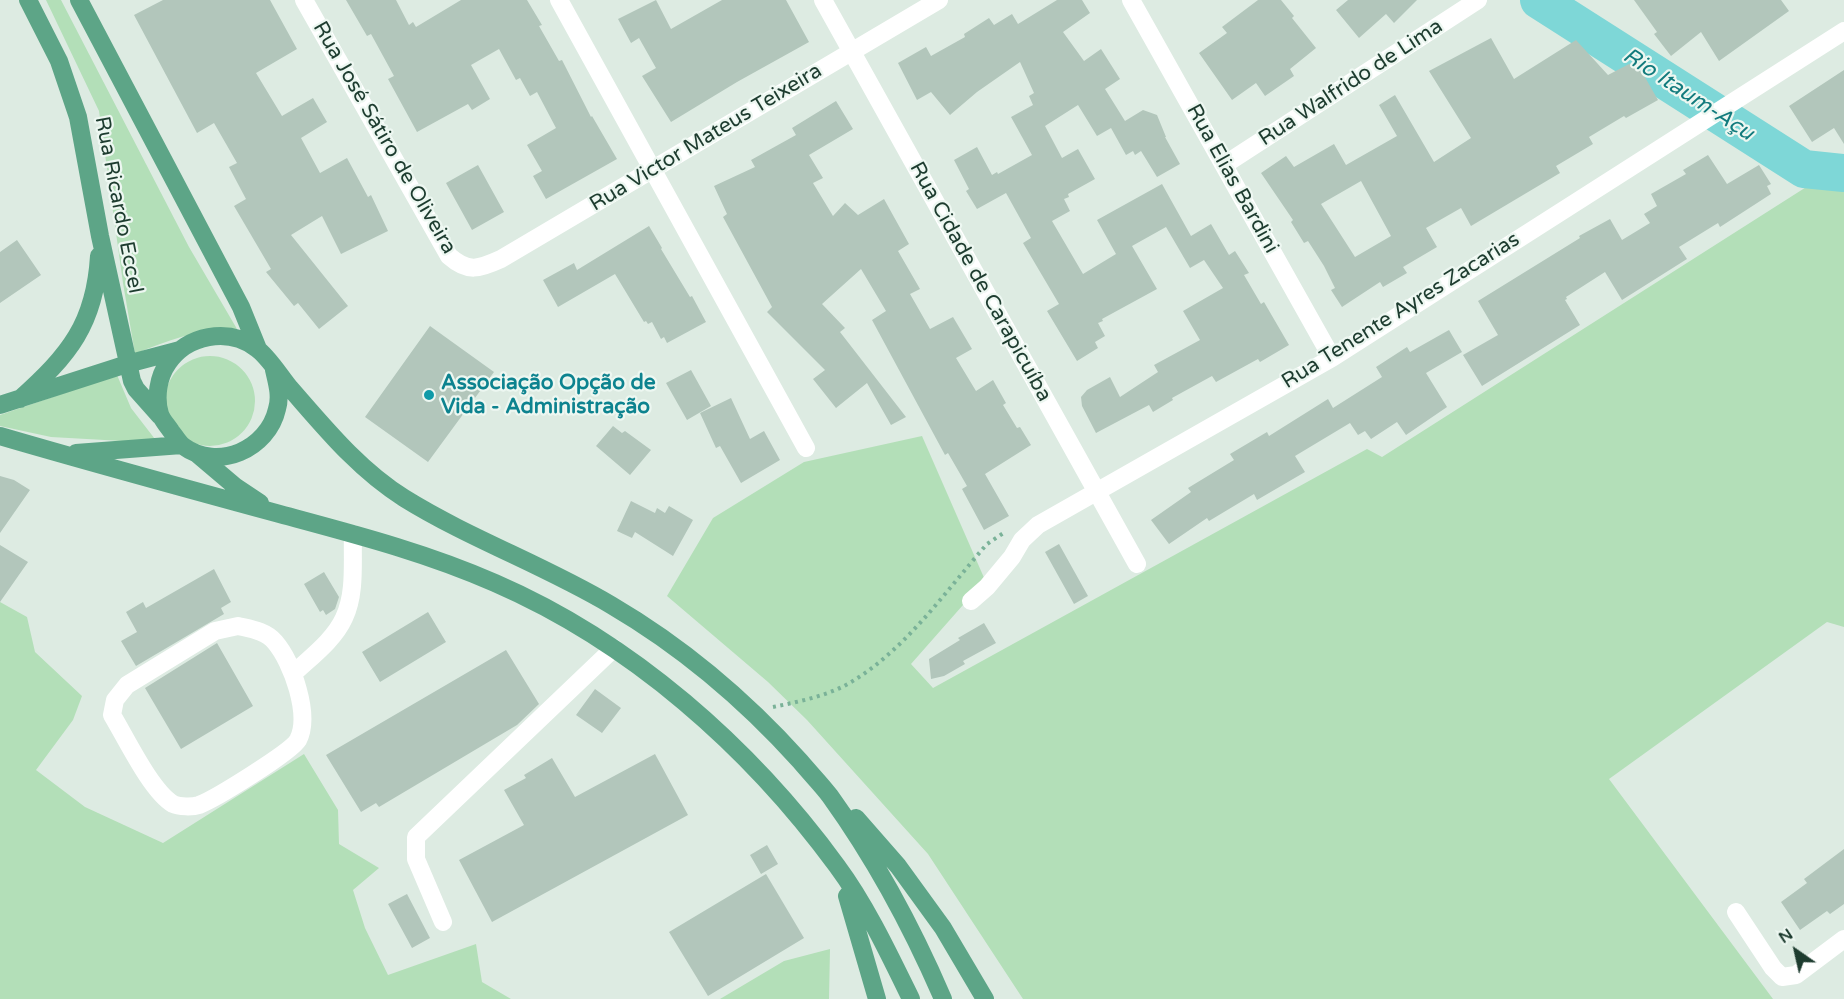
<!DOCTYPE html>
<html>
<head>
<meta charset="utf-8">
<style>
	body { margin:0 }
	#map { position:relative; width:1844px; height:999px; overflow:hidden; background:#ddebe2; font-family:"Varela Round",sans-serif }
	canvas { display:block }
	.north { position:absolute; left:1766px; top:921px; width:60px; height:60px; -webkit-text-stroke:4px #edf7f1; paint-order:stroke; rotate:326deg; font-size:16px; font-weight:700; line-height:24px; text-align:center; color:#1d3c2f }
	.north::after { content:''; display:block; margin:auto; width:21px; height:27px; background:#1d3c2f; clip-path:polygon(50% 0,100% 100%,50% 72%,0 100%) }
</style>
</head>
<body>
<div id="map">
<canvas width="1844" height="999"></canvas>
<div class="north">N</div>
</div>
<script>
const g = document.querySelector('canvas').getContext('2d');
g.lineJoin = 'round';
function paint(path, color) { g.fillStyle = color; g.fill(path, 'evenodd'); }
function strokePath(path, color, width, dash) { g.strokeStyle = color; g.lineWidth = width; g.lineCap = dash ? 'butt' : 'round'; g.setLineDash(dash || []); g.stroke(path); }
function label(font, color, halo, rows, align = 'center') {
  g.font = font + ' "Varela Round",sans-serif'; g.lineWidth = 4.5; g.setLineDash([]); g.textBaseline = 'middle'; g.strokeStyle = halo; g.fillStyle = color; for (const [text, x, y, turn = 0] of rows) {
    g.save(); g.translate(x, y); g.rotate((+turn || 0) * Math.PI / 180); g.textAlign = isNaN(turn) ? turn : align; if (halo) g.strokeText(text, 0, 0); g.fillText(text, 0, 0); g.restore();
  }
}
const green = new Path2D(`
	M46 0H61L189 247 237 329C201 328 168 340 135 354L123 283 99 111Z
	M1844 163V627L1827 622 1609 779 1773 999H1023L928 854 807 720 768 682 667 596 713 518 804 462 922 436 985 580 911 664 933 688 1367 449 1382 457Z
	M165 401a45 45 0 1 1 90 0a45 45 0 1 1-90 0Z
	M117 375 131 408 158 443 51 437 0 426V415Z
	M0 602 27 617 35 652 82 696 73 720 36 770 85 807 163 843 304 754 338 810 339 844 379 868 353 890 365 928 388 975 476 944 482 982 511 999H0Z
	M830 949 829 999H720L784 961Z`);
const river = new Path2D(`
	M1539 0 1804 169 1844 173`);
const building = new Path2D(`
	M163 0H270L297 49 256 73 282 116 313 98 327 122 301 138 320 173 347 158 368 197 371 195 388 231 341 254 322 216 291 235 348 306 319 329 298 303 294 306 266 272 271 269 234 206 246 199 229 167 237 163 214 123 197 133 134 15Z
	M346 0H396L409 25 413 22 416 27 461 0H527L542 25 539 26 559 61 562 60 591 117 592 116 617 159 546 199 533 176 542 171 527 145 556 128 537 92 530 96 520 78 516 80 499 49 471 65 490 99 472 110 468 104 417 132 388 79 394 76 371 34 367 36Z
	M656 0 671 29 722 0H786L809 42 737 82 671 122 642 76 656 68 639 38 631 43 618 19Z
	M1057 0H1082L1090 13 1063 32 1084 61 1101 49 1120 79 1105 89 1125 121 1143 110 1157 115 1166 137H1165L1180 164 1157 177 1141 151 1135 155 1133 151 1126 155 1111 128 1097 136 1078 105 1045 126 1062 158 1078 149 1095 179 1068 194 1069 197 1064 199 1070 211 1052 221 1083 274 1116 254 1097 220 1162 184 1191 236 1211 224 1229 255 1235 251 1249 273 1244 275 1261 304 1264 302 1289 345 1260 362 1258 359 1216 382 1212 376 1172 398 1173 400 1153 412 1149 405 1096 433 1082 406 1081 397 1087 390 1110 377 1120 397 1158 372 1154 365 1200 340 1183 311 1223 288 1204 260 1190 268 1166 227 1132 246 1157 289 1102 319 1103 321 1098 323 1105 336 1095 342 1098 348 1077 361 1047 311 1059 304 1023 243 1031 238 1006 193 977 209 966 191 969 189 954 160 977 147 992 175 997 172 998 174 1032 155 1011 117 1033 105 1029 96 1034 93 1020 62 977 92 950 115 931 92 917 100 898 63 926 47 931 56 965 37 964 34 989 18 994 25 1012 14 1018 24Z
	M1258 0H1281L1294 16 1292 18 1316 48 1290 69 1294 76 1265 96 1256 83 1232 100 1199 53 1227 33 1222 27Z
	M1348 0H1417L1394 23 1386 14 1359 38 1336 10Z
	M1634 0H1781L1789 11 1719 61 1701 32 1671 56 1654 34 1657 32Z
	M1491 38 1514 79 1576 40 1608 75 1629 64 1642 72 1658 100 1626 118 1624 116 1589 137 1593 144 1556 166 1560 173 1471 226 1461 208 1426 228 1437 247 1403 267 1407 273 1383 287 1380 282 1342 307 1331 290 1335 288 1324 266 1308 241 1304 243 1291 222 1293 220 1261 173 1286 156 1294 167 1334 144 1346 165 1397 136 1379 105 1395 95 1434 162 1471 138 1429 71ZM1361 181 1391 236 1355 257 1321 204Z
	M1844 70V144L1834 128 1812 142 1789 106Z
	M836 101 853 129 809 155 823 178 813 183 833 216 845 203 858 215 884 199 909 244 898 251 920 289 910 294 930 329 953 317 972 349 956 358 976 391 993 380 1006 403 1003 405 1017 428 1020 427 1031 445 985 474 1009 516 984 530 962 489 967 486 959 472 948 453 945 455 872 320 886 311 861 269 822 304 845 328 840 332 906 417 891 425 867 383 836 408 813 379 825 370 767 312 772 307 723 217 727 214 714 186 755 167 751 160 796 135 792 128Z
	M1708 155 1727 184 1759 165 1771 184 1767 186 1771 194 1720 227 1718 223 1679 247 1687 259 1622 300 1605 272 1566 297 1567 299 1565 300 1580 325 1482 386 1463 355 1498 335 1478 301 1580 238 1579 236 1610 219 1622 240 1650 223 1644 214 1657 206 1651 194 1686 174 1683 170Z
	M478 165 504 212 472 230 446 183Z
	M649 226 662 248 661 249 690 297 692 296 706 322 667 343 664 337 661 339 652 322 648 324 646 321 644 322 615 274 558 307 543 280 574 263 577 270Z
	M17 240 41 275 0 303V252Z
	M430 326 494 372 428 462 365 417Z
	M1449 330 1462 352 1426 373 1447 407 1406 435 1397 422 1371 439 1365 431 1358 435 1350 423 1295 456 1305 472 1257 500 1254 494 1209 521 1207 518 1169 544 1151 520 1191 492 1188 488 1234 460 1230 454 1267 432 1269 436 1328 399 1333 408 1382 377 1376 367 1407 347 1410 352Z
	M691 370 711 406 687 420 666 383Z
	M731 398 750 439 764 431 780 460 741 483 720 446 716 448 700 413Z
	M613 426 622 433 625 431 651 450 630 475 596 446Z
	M0 476 14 480 30 490 0 533Z
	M631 501 655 513 657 508 665 513 669 506 693 520 673 556 635 532 632 538 617 531Z
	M1059 544 1088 596 1074 604 1045 552Z
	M0 545 28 562 0 602Z
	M214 569 231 602 221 608 224 614 136 666 121 641 137 632 126 612 143 602 146 608Z
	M324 572 339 597 335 609 326 615 323 610 320 612 304 584Z
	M428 612 446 642 380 682 362 652Z
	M984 623 996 643 963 661 965 664 944 676 931 679 929 659 960 640 958 638Z
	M217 643 253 706 181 749 145 688Z
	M506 650 539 704 517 725 379 807 376 803 361 812 326 755Z
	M595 689 621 708 602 733 576 715Z
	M655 754 688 815 492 922 459 860 524 825 504 790 526 778 524 775 552 758 575 797Z
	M767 845 778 864 761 874 750 855Z
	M1844 849V904L1830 914 1827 911 1800 930 1781 902 1807 883 1804 879Z
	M766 874 804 938 708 996 669 932Z
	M407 894 430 938 412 948 388 904Z`);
const path = new Path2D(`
	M773 707C797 702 822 697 844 686 902 655 944 593 987 544L1005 532`);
const minor = new Path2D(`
	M304 0 449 256C468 273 479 269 501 259L939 0
	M559 0 806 448
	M823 0 1137 564
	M1131 0 1332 358
	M1224 165 1478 0
	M971 601 987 587 1012 557 1022 540 1038 525 1332 358 1844 31
	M238 626C251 629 266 631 275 642 292 662 311 715 298 740 291 752 215 799 199 805 193 807 179 807 173 804 151 791 126 738 112 715L115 700 127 685 215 631Z
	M294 673C311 657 334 640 344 618 356 593 352 561 353 534
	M1736 912 1773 968 1782 977 1796 975 1844 939
	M443 922 416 859V837L614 648`);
const major = new Path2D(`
	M28 0 59 61 78 117 100 236 132 381 136 389 160 416
	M79 0 241 307 258 349
	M274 370C277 383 281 396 277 409 268 449 218 472 183 446 178 442 175 436 171 431 167 425 162 420 160 414 155 398 158 377 168 363 187 335 228 327 256 348 268 356 280 376 290 388 325 428 359 470 404 498 470 539 544 565 611 605 681 646 746 701 800 761 810 773 821 784 830 796 876 860 912 927 943 999
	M20 399C69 355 95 324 99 256
	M0 405 127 364 180 350
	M0 436C92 463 184 488 276 513 350 533 425 552 495 583 631 642 750 747 837 866 866 905 890 956 911 999
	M76 453 182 445
	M197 454 236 487 260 503
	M856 818 898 866 943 928 985 999
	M847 896 877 999`);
const markers = [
	[429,395,6,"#0f9aa8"]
];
const streetNames = [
	["Rua Walfrido de Lima",1351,83,-33],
	["Rua José Sátiro de Oliveira",384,138,60],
	["Rua Victor Mateus Teixeira",706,138,-31],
	["Rua Elias Bardini",1232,179,61],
	["Rua Ricardo Eccel",118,205,79],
	["Rua Cidade de Carapicuíba",980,282,61],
	["Rua Tenente Ayres Zacarias",1401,311,-32]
];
const cultureNames = [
	["Associação Opção de",441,383],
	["Vida - Administração",441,407]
];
const waterNames = [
	["Rio Itaum-Açu",1688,95,33]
];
paint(green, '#b3dfb8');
strokePath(river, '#7ed7d7', 38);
paint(building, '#b2c6bb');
strokePath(path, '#7ab298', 4, [3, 4.5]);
strokePath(minor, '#fff', 18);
strokePath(major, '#5da587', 18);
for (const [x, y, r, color] of markers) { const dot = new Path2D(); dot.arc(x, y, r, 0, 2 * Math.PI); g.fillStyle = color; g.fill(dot); strokePath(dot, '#edf7f1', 2); }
label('21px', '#1d3c2f', '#edf7f1', streetNames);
label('bold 21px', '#0d838f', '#edf7f1', cultureNames, 'left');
label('italic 22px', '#127b7d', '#edf7f1', waterNames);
</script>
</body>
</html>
